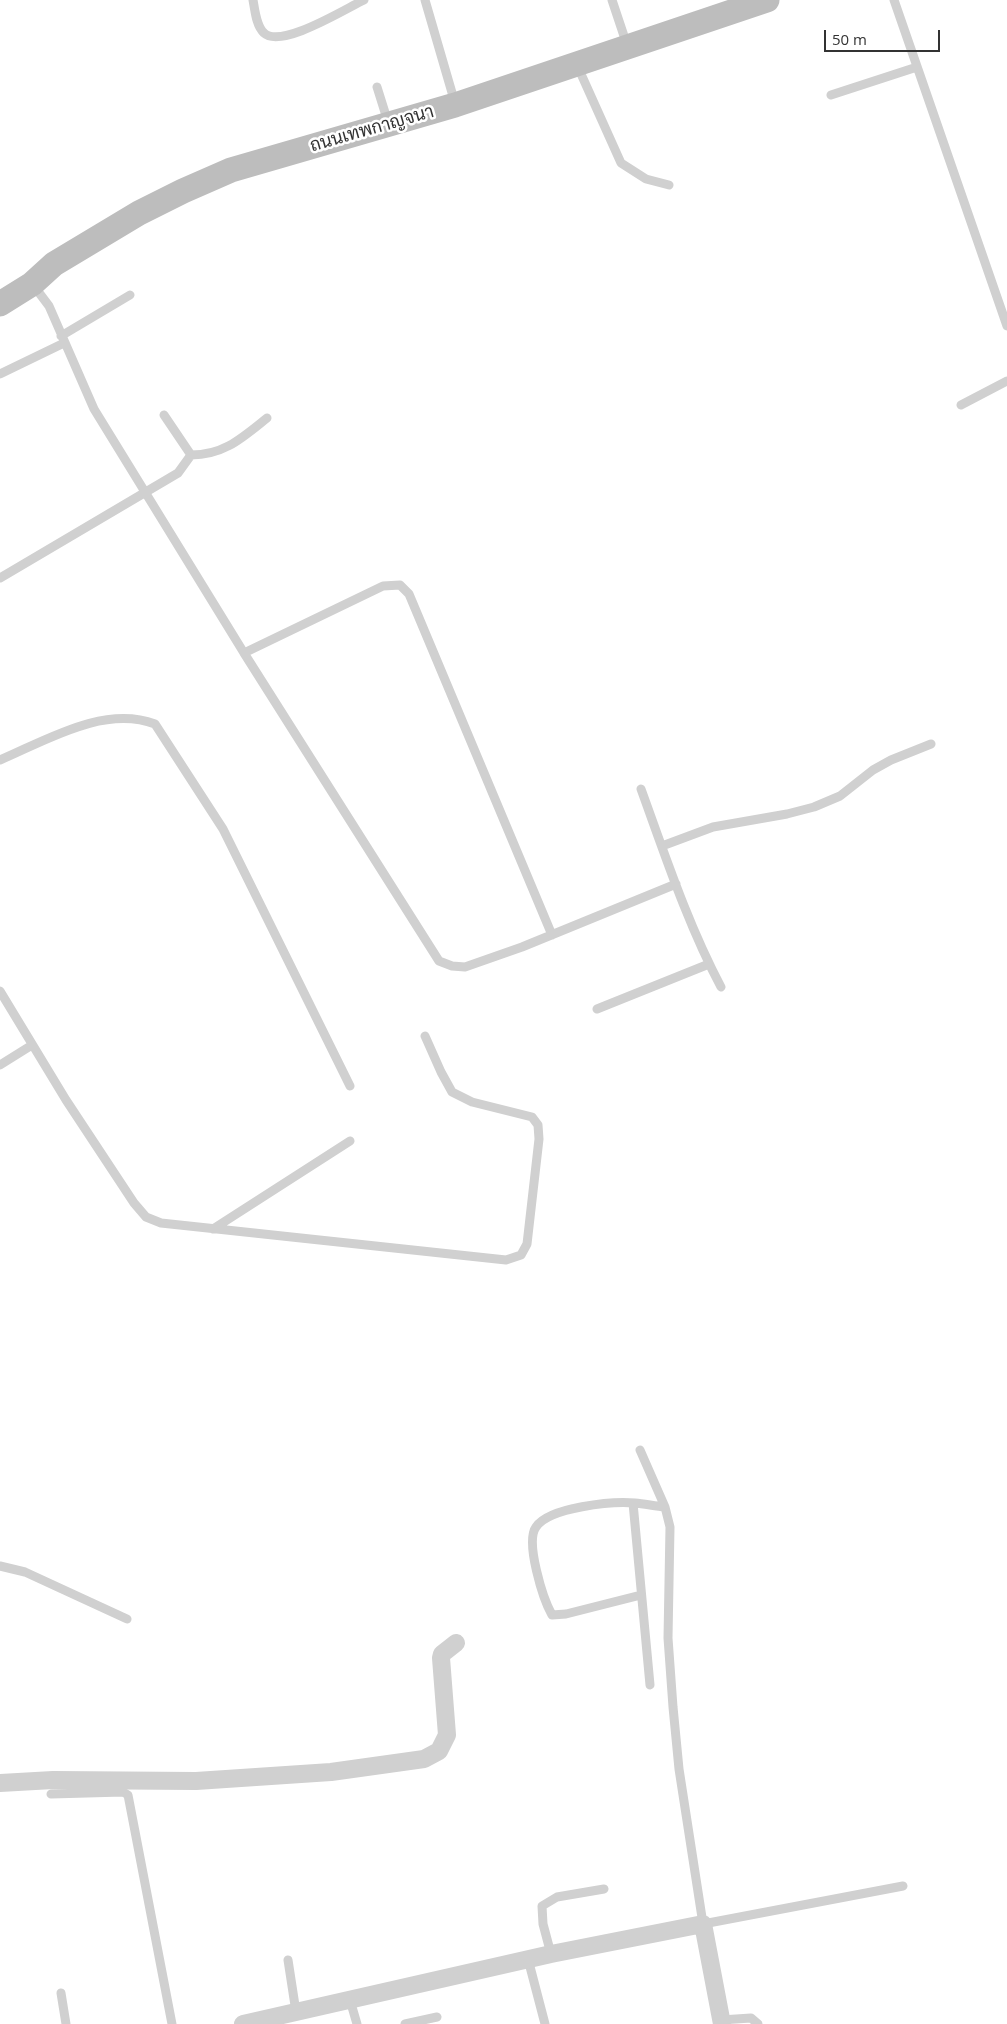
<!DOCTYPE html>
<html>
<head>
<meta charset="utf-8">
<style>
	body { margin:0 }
	#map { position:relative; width:1007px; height:2024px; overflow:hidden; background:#fff; font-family:"Open Sans",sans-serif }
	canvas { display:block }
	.scale { position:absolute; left:824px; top:30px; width:116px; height:22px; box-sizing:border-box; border:2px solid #333; border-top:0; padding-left:6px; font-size:15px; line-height:18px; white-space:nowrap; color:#333; -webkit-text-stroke:4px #fff; paint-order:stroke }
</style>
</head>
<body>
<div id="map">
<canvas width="1007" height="2024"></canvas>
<div class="scale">50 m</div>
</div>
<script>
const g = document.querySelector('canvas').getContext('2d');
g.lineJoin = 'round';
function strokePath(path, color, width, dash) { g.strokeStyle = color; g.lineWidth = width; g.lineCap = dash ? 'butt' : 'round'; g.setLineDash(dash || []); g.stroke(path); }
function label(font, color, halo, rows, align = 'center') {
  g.font = font + ' "Open Sans",Sarabun,sans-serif'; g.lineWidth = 5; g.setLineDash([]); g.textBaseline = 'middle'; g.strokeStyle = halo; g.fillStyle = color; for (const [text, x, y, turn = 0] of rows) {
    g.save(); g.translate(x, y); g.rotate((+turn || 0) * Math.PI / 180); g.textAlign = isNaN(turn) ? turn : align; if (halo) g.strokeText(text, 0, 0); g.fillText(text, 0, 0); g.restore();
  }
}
const lane = new Path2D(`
	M253 0C255 10 256 26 264 33 281 49 345 9 364 0
	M425 0 455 103
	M612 0 627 45
	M894 0 1007 326
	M577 65 621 163 646 179 669 185
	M377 87 388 122
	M831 95 917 67
	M34 286 49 306 94 409 244 653 383 586 400 585 409 594 552 935
	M61 336 130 295
	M0 374 64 343
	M961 405 1007 381
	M191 455C224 455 242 438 267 418
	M0 578 178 473 191 455 164 415
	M244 653 439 961 452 966 465 967 522 947 676 884
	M0 760C47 740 104 705 155 724L223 829 350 1086
	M641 789C665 855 688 925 721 987
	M662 846 713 827 787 814 814 807 840 796 873 770 891 760 931 744
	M0 991 66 1100 134 1203 146 1217 161 1223 506 1260 521 1255 527 1244 539 1139 538 1125 532 1117 472 1102 452 1092 441 1072 425 1036
	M597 1009 709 964
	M0 1065 32 1045
	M213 1229 350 1141
	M640 1450 665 1507 670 1527 668 1638 673 1707 679 1769 703 1924 903 1886
	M633 1503 650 1685
	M0 1566 25 1572 127 1619
	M641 1595 566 1614 552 1615C543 1599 525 1542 536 1527 549 1507 613 1501 635 1503 645 1504 655 1506 665 1507
	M51 1794 123 1792 128 1795 172 2024
	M551 1954 543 1924 542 1906 557 1897 604 1889
	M528 1959 545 2024
	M288 1960 296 2012
	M61 1993 66 2024
	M350 2000 357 2024
	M721 2020 751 2018 758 2024
	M405 2024 437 2017`);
const street = new Path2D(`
	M0 1783 53 1780 196 1781 331 1772 424 1759 439 1751 447 1735 441 1658 442 1654 456 1643
	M243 2024 551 1954 703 1924 722 2024`);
const secondary = new Path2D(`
	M0 304 32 284 54 264 139 213 183 191 231 170 455 105 767 0`);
const streetNames = [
	["ถนนเทพกาญจนา",372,129,-16]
];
strokePath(lane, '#d0d0d0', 9);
strokePath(street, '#d0d0d0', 18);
strokePath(secondary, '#bdbdbd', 25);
label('18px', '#333', '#fff', streetNames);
</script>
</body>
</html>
